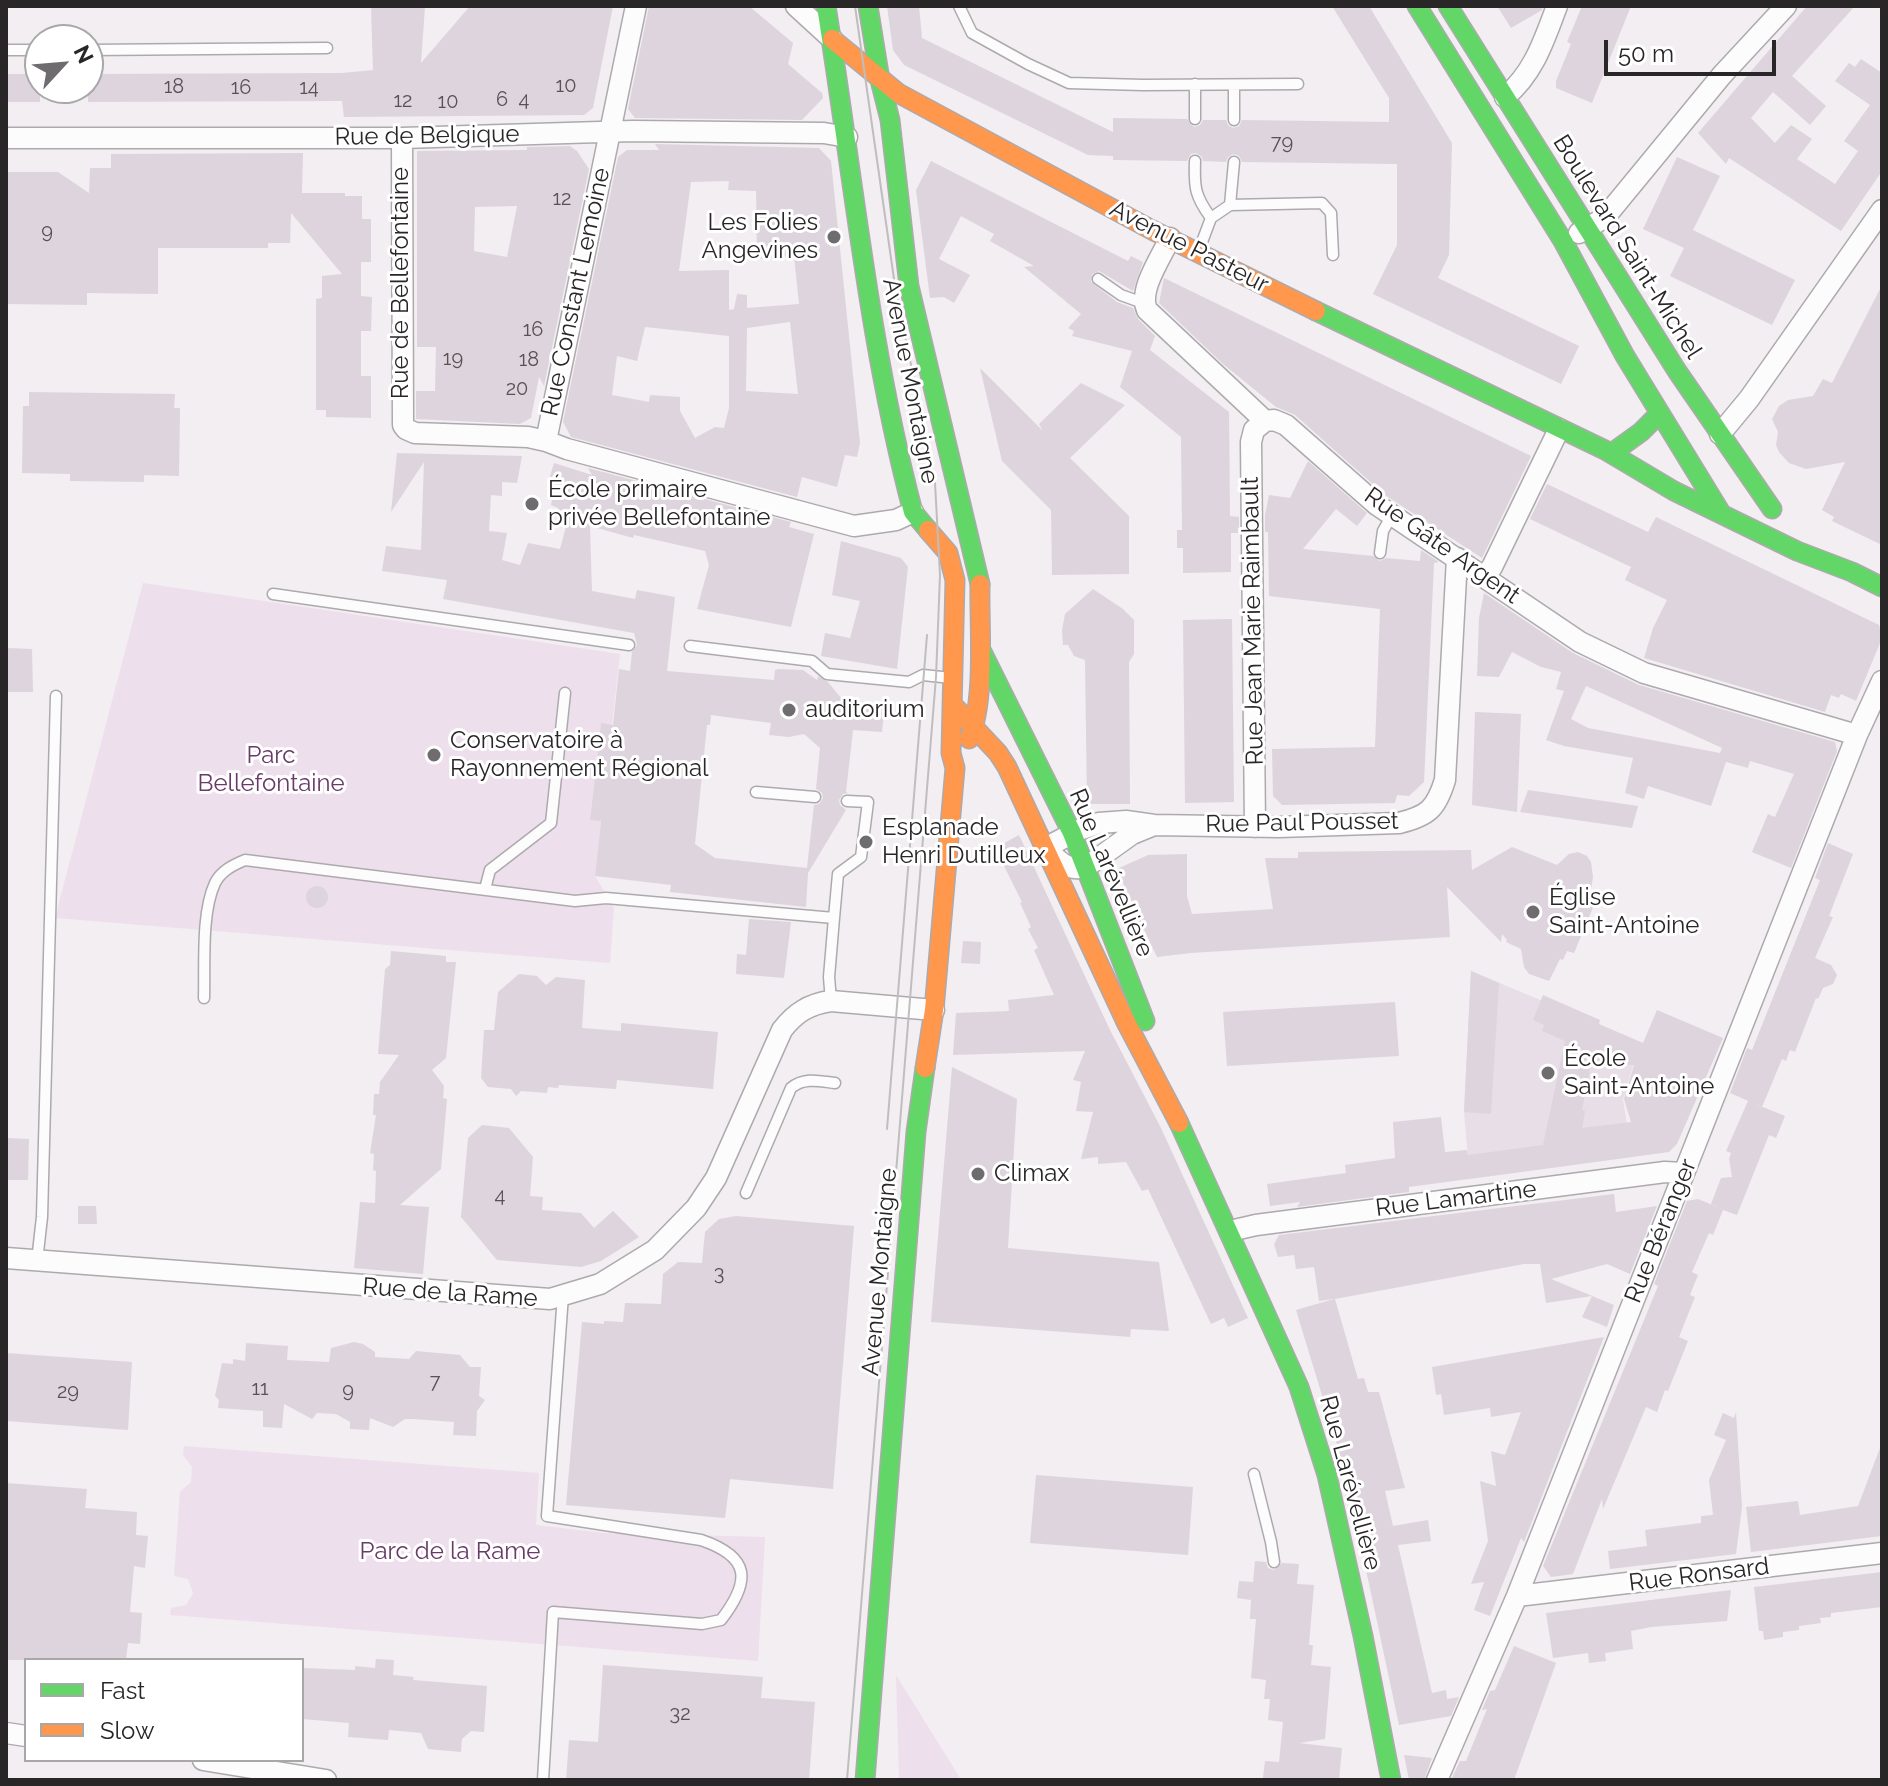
<!DOCTYPE html>
<html>
<head>
<meta charset="utf-8">
<style>
	body { margin:0 }
	#map { position:relative; width:1888px; height:1786px; overflow:hidden; background:#f2eef2; font-family:Raleway,sans-serif }
	canvas { display:block }
	.frame { position:absolute; inset:0; border:8px solid #292628; pointer-events:none }
	.legend { position:absolute; left:24px; top:1658px; width:280px; height:104px; box-sizing:border-box; background:#fff; border:2px solid #a9a8a9; margin:0; padding:10px 14px; list-style:none; font-size:24px; color:#292628 }
	.legend li { display:flex; align-items:center; gap:16px; height:40px }
	.legend b { width:40px; border:2px solid #a9a8a9 }
	.north { position:absolute; left:24px; top:24px; width:80px; height:80px; box-sizing:border-box; background:#fff; border:2px solid #a9a8a9; border-radius:50%; rotate:64deg; font-size:22px; font-weight:700; line-height:32px; text-align:center; color:#292628 }
	.north::after { content:''; display:block; margin:auto; width:28px; height:36px; background:#6f6c6f; clip-path:polygon(50% 0,100% 100%,50% 72%,0 100%) }
	.scale { position:absolute; left:1604px; top:40px; width:172px; height:36px; box-sizing:border-box; border:4px solid #292628; border-top:0; padding-left:10px; font-size:24px; line-height:28px; white-space:nowrap; color:#292628; -webkit-text-stroke:6px #fff; paint-order:stroke }
</style>
</head>
<body>
<div id="map">
<canvas width="1888" height="1786"></canvas>
<div class="frame"></div>
<ul class="legend">
<li><b style="height:10px;background:#63d668"></b>Fast</li>
<li><b style="height:10px;background:#ff974d"></b>Slow</li>
</ul>
<div class="north">N</div>
<div class="scale">50 m</div>
</div>
<script>
const g = document.querySelector('canvas').getContext('2d');
g.lineJoin = 'round';
function paint(path, color) { g.fillStyle = color; g.fill(path, 'evenodd'); }
function strokePath(path, color, width, dash) { g.strokeStyle = color; g.lineWidth = width; g.lineCap = dash ? 'butt' : 'round'; g.setLineDash(dash || []); g.stroke(path); }
function label(font, color, halo, rows, align = 'center') {
  g.font = font + ' Raleway,sans-serif'; g.lineWidth = 6; g.setLineDash([]); g.textBaseline = 'middle'; g.strokeStyle = halo; g.fillStyle = color; for (const [text, x, y, turn = 0] of rows) {
    g.save(); g.translate(x, y); g.rotate((+turn || 0) * Math.PI / 180); g.textAlign = isNaN(turn) ? turn : align; if (halo) g.strokeText(text, 0, 0); g.fillText(text, 0, 0); g.restore();
  }
}
const built = new Path2D(`
	M1471 971 1640 1042 1623 1100 1632 1157 1470 1179 1464 1112Z`);
const green = new Path2D(`
	M143 583 620 654 612 725 601 724 590 819 601 821 595 876 614 908 610 963 55 918Z
	M184 1446 539 1473 536 1525 604 1533 765 1537 758 1661 170 1615 171 1608 186 1605 193 1593 188 1579 174 1576 180 1492 191 1482 192 1467 183 1455Z
	M896 1675 960 1778 961 1780H899Z`);
const building = new Path2D(`
	M371 6H425L421 63 470 6H613L593 108 584 115 344 117 342 101 88 102V74L342 73 373 70Z
	M649 6H749L793 43 788 64 822 93 823 98 802 120 635 118 628 109Z
	M887 6H919L922 38 1113 132V118L1187 119 1194 127 1200 125 1203 120H1226L1228 125 1233 128 1239 126 1242 120 1389 122V98L1332 6H1369L1452 143 1449 255 1438 278 1579 346 1561 384 1373 294 1397 245V164L1242 162 1239 156 1234 154 1228 157 1226 162 1203 161 1202 157 1196 153 1191 154 1187 161 1113 160V156L1088 155 904 65 893 50Z
	M1497 6H1543L1542 10 1511 28Z
	M1582 6H1631L1592 103 1556 88V81L1571 44 1567 42Z
	M1807 6H1855L1792 76 1826 106 1810 125 1773 92 1751 118 1775 143 1791 125 1812 139 1797 159 1835 184 1858 151 1844 141 1870 105 1835 81 1849 63 1855 67 1861 59 1882 73V171L1841 231 1729 158 1726 164 1698 133Z
	M6 74H40V102H6Z
	M655 144 819 148 831 161 860 443 857 457 845 455 837 487 802 477 797 497 571 437 563 422 618 157 627 150H659ZM729 181 728 190 756 191 757 259 794 256 799 304 747 308V295L737 294 734 309 729 310V270L679 271 691 182ZM790 322 798 394 746 391 747 328ZM645 327 729 336V408L724 428 715 427 695 438 680 411V397L650 395 649 402 612 395 617 356 637 361Z
	M570 146 577 151 589 169 544 386 539 377 531 418 520 424 416 419V391H435L436 347H417V151L527 150V147ZM517 206 507 257 474 251 475 207Z
	M303 153 302 193H345V196H362V219H371V262H361V296L372 297 371 331H361V376H371V418L326 417V410H316V299L322 298V276L342 274 291 213 290 243H268V248H158V294L87 293V305L6 304V172H58L89 193 90 168H111V154Z
	M1677 157 1720 176 1693 230 1795 280 1772 325 1670 276 1684 248 1643 229Z
	M931 161 1128 261 1131 256 1143 262 1133 291 1099 271 1092 274 1091 282 1117 302 1133 308 1138 319 1155 336 1150 350 1229 412 1230 516 1239 517V533H1231V572L1183 573V548H1177V530H1182L1181 437 1120 387 1132 351 1072 336 1074 331 1068 328 1081 314 1024 267 1034 266 990 241 994 234 961 216 939 259 970 275 954 303 944 297 930 298 916 190Z
	M1164 278 1531 456 1482 558 1385 495 1295 415 1276 407 1223 364 1159 303Z
	M1882 285V545L1832 521 1834 517 1822 510 1845 462 1806 469 1789 463 1779 452 1776 445 1778 432 1772 419 1779 406 1788 400 1813 396 1823 379 1832 383Z
	M980 368 1043 431 1039 424 1081 383 1125 405 1070 458 1129 516V574L1052 575 1051 510 1002 461Z
	M29 392 175 394 174 408H180L179 476 144 475V482L70 481V474L22 473 23 406H29Z
	M397 453 522 456 517 483 502 482V496L491 495 489 531 507 533 502 560 520 565 528 543 560 549 569 515 558 512V508L551 505 554 488 547 486 554 463 592 475 588 468 791 522 789 527 814 534 791 627 697 609 709 565 705 551 634 535 633 538 590 526 592 591 635 599 637 590 675 597 667 671 774 680 775 670 778 669 803 670 817 680 818 676 828 682 841 698 885 705 882 732 853 730 846 792 848 793 843 794 839 800 840 805 846 810 808 873 806 907 670 892 671 885 595 876 601 821 590 820 601 723 613 725 619 669 630 671 632 652 637 645 634 633 443 599 447 580 382 571 386 546 421 550 424 462 391 512ZM711 715 771 723 769 735 789 737 804 734 820 748 816 789 822 793 823 798 819 804 814 805 807 868 715 858 695 844 707 725H710Z
	M1308 461 1367 513 1357 526 1336 509 1303 549 1373 556 1380 561 1386 558 1420 561 1421 550 1439 562 1434 563 1424 782 1409 796 1397 795 1395 803 1282 805 1273 796 1272 749 1375 747 1380 609 1269 596 1268 532H1265V515L1269 495 1290 498Z
	M1547 484 1648 532 1656 517 1879 625 1882 638 1856 701 1841 694 1839 698 1831 695 1825 712 1644 658 1653 628 1667 600 1625 580 1631 567 1530 519Z
	M841 541 901 558 908 567 897 669 821 656 825 633 850 638 860 601 832 595Z
	M1093 589 1123 609 1134 620V654L1129 662 1130 804H1087L1085 660 1074 656 1068 645H1063L1062 630 1065 614Z
	M1484 593 1573 653 1639 685 1835 742 1837 751 1791 868 1752 852 1768 814 1775 817 1794 774 1750 761 1748 768 1726 762 1711 806 1648 786 1644 799 1625 793 1633 758 1564 746 1546 740 1564 691 1556 689 1561 672 1541 667 1512 652 1499 677 1477 676 1479 618ZM1586 686 1722 748 1720 753 1588 728 1571 719Z
	M1232 619 1234 802 1185 803 1183 620Z
	M6 648 32 649 33 692H6Z
	M1475 712 1521 714 1517 812 1472 805Z
	M1528 790 1638 806 1632 828 1520 812Z
	M1019 835 1110 1030 1161 1128 1248 1318 1228 1327 1224 1318 1211 1324 1148 1189 1142 1191 1126 1162 1098 1164V1157L1081 1159 1093 1112 1076 1111 1081 1082 1073 1080 1085 1051 953 1055 956 1013 1009 1011 1008 1000 1054 995 1034 950 1038 948 1028 929 1031 927 1020 903 1022 902 995 848Z
	M1828 843 1853 854 1829 916 1833 917 1815 958 1831 965 1837 975 1833 984 1823 988 1818 999 1816 998 1795 1052 1790 1050 1786 1061 1782 1059 1762 1107 1730 1093 1747 1048 1752 1050 1820 880 1815 878Z
	M1512 847 1557 865 1569 854 1578 852 1587 856 1591 862 1593 877 1590 895 1597 898 1574 953 1567 951 1563 960 1560 959 1549 981 1529 974 1524 967 1521 949 1506 942 1507 940 1502 934 1501 942 1447 887 1450 937 1191 953 1157 957 1141 923 1128 928 1124 918 1131 901 1117 869 1148 855 1187 854V896L1192 914 1209 913 1273 909 1265 858H1298V852L1471 850 1472 870Z
	M306 897a11 11 0 1 1 22 0a11 11 0 1 1-22 0Z
	M749 919 791 922 784 978 736 974 737 954 746 955Z
	M963 941 981 942 980 964 961 963Z
	M391 951 446 956V962H456L446 1058 432 1070 444 1086 443 1098 447 1099 441 1169 400 1205 429 1207 423 1274 354 1268 360 1202 375 1203 376 1171 373 1170 374 1154 370 1153 376 1115H373L374 1094H379L380 1082 399 1055 378 1054 385 969 390 965Z
	M1471 971 1499 983 1491 1114 1464 1112Z
	M519 974 537 976 546 985 556 977 585 980 582 1028 621 1031V1023L718 1032 713 1089 617 1080 616 1089 559 1085 558 1088 548 1087 547 1093 521 1091 516 1096 511 1089 488 1087 481 1078 484 1030H494L498 992Z
	M1543 995 1600 1020 1599 1024 1643 1043 1657 1010 1723 1038 1677 1144 1669 1152 1409 1187V1192L1297 1207 1300 1202 1270 1206 1267 1184 1346 1173 1345 1165 1395 1158 1393 1122 1441 1117 1445 1152 1467 1150 1468 1155 1543 1145 1565 1041 1542 1031 1544 1025 1533 1020ZM1591 1064 1634 1065 1624 1099 1631 1122 1582 1128 1585 1111 1582 1110Z
	M1395 1002 1399 1056 1227 1066 1223 1012Z
	M952 1067 1017 1099 1008 1248 1159 1262 1169 1331 1131 1329 1130 1337 931 1322Z
	M1748 1101 1785 1116 1776 1138 1769 1135 1737 1215 1723 1210 1713 1235 1709 1233 1692 1272 1698 1275 1690 1295 1695 1297 1679 1337 1688 1341 1668 1391 1665 1390 1657 1412 1646 1407 1603 1509 1602 1499 1573 1574 1551 1577 1543 1566 1658 1286 1654 1284 1687 1201 1698 1199 1722 1209 1711 1204 1721 1178 1732 1177 1729 1159 1731 1153 1726 1151Z
	M482 1125 509 1128 533 1157 530 1196 543 1197 542 1210 581 1213 594 1228 613 1211 639 1237 601 1261 581 1267 497 1260 461 1217 468 1138Z
	M6 1138 29 1139 28 1180H6Z
	M1614 1194 1616 1212 1657 1206 1630 1274 1607 1264 1551 1279 1614 1305 1607 1327 1582 1317 1592 1296 1546 1303 1540 1264H1524L1335 1299 1358 1379 1364 1378 1368 1392H1379L1405 1488 1385 1491 1393 1526 1428 1520 1431 1541 1398 1545 1432 1693 1446 1690 1447 1699 1459 1697 1451 1716 1399 1725 1345 1471 1296 1310 1334 1299 1319 1301 1314 1267 1296 1269 1294 1255 1278 1257 1274 1244 1279 1235Z
	M78 1206H96L97 1224H78Z
	M736 1216 854 1226 833 1489 730 1479 725 1518 566 1505 582 1322 604 1324V1321L623 1322 625 1303 661 1304 663 1274 678 1262 702 1263 705 1232 719 1219Z
	M1604 1337 1524 1542 1521 1538 1490 1616 1474 1610 1484 1582 1471 1584 1488 1541 1480 1481 1496 1486 1491 1451 1505 1455 1521 1412 1491 1417 1490 1408 1444 1415 1441 1394 1436 1395 1432 1367Z
	M354 1342 363 1344 375 1352V1357L409 1359 416 1351 460 1355 470 1367H481L479 1396 485 1400 477 1411 476 1436 453 1435 454 1422 413 1419H405L393 1427 370 1418 369 1430 350 1429V1422L336 1414 317 1413 312 1419 284 1404 282 1428 263 1427V1411L218 1408 219 1400 215 1396 222 1363 233 1364V1359L245 1361 246 1343 288 1346 287 1360 329 1362 331 1348Z
	M6 1353 132 1362 128 1430 6 1421Z
	M1736 1412 1742 1507 1736 1554 1610 1569 1608 1551 1647 1546 1645 1530 1701 1523V1516L1713 1515 1709 1480 1726 1440 1714 1435 1723 1413 1734 1418Z
	M1880 1448 1882 1536 1751 1552 1746 1507 1798 1501 1800 1515 1858 1506Z
	M1036 1475 1193 1487 1188 1555 1030 1543Z
	M6 1483 87 1489 85 1508 137 1512 136 1535 148 1536 145 1568 134 1566 130 1612 142 1613 140 1644 128 1643 126 1660H6Z
	M1255 1561 1266 1562 1268 1568 1274 1570 1282 1563 1299 1564 1297 1584 1314 1585 1309 1645H1313L1311 1665 1331 1667 1325 1739 1299 1743 1342 1748 1339 1780 1263 1778 1265 1761 1279 1762 1283 1722 1268 1720 1270 1699H1264L1266 1680 1251 1678 1256 1619H1250L1251 1600 1237 1598 1239 1581 1253 1582Z
	M1882 1572V1607L1831 1613V1617L1820 1618 1821 1623 1799 1626V1630L1783 1632V1637L1764 1640 1763 1631H1759L1754 1587Z
	M1731 1590 1727 1621 1651 1627 1631 1631 1633 1649 1605 1653 1606 1661 1589 1663 1588 1653 1553 1658 1546 1613Z
	M1514 1646 1556 1663 1514 1780H1451L1460 1761H1466L1487 1709 1482 1710 1490 1691 1495 1690Z
	M376 1659 394 1660 393 1675 414 1677 413 1680 487 1686 484 1732 471 1731 462 1739 461 1752 428 1749 421 1733 389 1730 388 1740 348 1737 349 1723 302 1719V1668L355 1670V1666L375 1668Z
	M603 1665 763 1677 761 1698 815 1702 809 1780H566L569 1740 598 1742Z
	M1404 1755 1432 1758 1424 1780H1409Z`);
const lane = new Path2D(`
	M959 6 972 33 1028 64 1069 83 1143 85 1298 84
	M6 50H40
	M88 50 327 48
	M1195 84V119
	M1234 85V120
	M1195 161C1194 188 1195 196 1211 218L1230 205 1234 162
	M1230 205 1322 203 1331 213 1333 255
	M1199 250 1211 218
	M1098 279 1121 295 1143 303
	M1380 553 1383 531 1392 515
	M273 594 629 645
	M690 646 812 661 827 674 909 682 923 675 951 678
	M756 792 815 797
	M485 889 490 870 551 823 565 693
	M834 918 838 874 861 857 868 802 847 801
	M204 998C205 965 201 913 215 883 221 871 233 865 245 860L575 901 606 898 834 918 829 977 831 1001
	M746 1193 791 1088C804 1077 819 1081 835 1083
	M37 1261 42 1217 56 696
	M1254 1474 1271 1542 1274 1562
	M543 1780 553 1612 702 1624 721 1620C751 1581 751 1557 701 1540L547 1516 563 1295`);
const street = new Path2D(`
	M636 6 546 441 567 449 854 526 896 520 913 512
	M796 6 832 39
	M1505 97C1534 73 1544 40 1557 6
	M6 138H402L633 131 824 133 847 137
	M402 138 403 425 406 429 415 433 528 437 546 441
	M1579 233 1599 221 1611 210 1722 75 1786 6
	M1170 238C1161 258 1138 290 1147 310L1265 421 1274 420 1286 425 1377 505 1580 642 1644 673 1857 735
	M1720 434 1749 399 1882 210
	M1485 576 1492 567 1559 429
	M1154 825 1132 834 1086 867C1067 872 1058 860 1045 848L1079 830 1099 823 1126 821 1154 825 1279 827 1399 823C1428 816 1436 809 1445 780L1457 558
	M1255 827 1251 442 1254 430 1265 421
	M1230 1231 1256 1225 1665 1172 1683 1173
	M6 1258 550 1299 600 1284 655 1250 696 1208 716 1178 782 1030C795 1013 809 1004 831 1001L934 1010
	M1517 1596 1882 1553
	M6 1733 26 1736
	M203 1760 326 1780
	M1437 1780 1517 1596 1857 735 1882 681`);
const fast = new Path2D(`
	M826 6C853 175 869 346 913 512L928 530
	M868 6 880 80 890 120 909 286 980 584
	M1417 6 1563 241 1625 356 1721 513
	M1448 6 1677 371 1772 509
	M1316 311 1605 450 1674 491 1797 551 1852 572 1882 587
	M1616 450 1641 432 1660 413
	M982 652 1072 833 1145 1021
	M1179 1123 1299 1387 1327 1475 1363 1636 1391 1780
	M865 1780 916 1132 925 1068`);
const slow = new Path2D(`
	M832 39 898 93 1152 230 1316 311
	M952 704 998 753 1007 767 1126 1022 1179 1123
	M969 739C986 701 979 627 980 584
	M925 1068 934 1010 955 768 951 753 955 580 948 553 928 530`);
const tram = new Path2D(`
	M887 1129 927 635
	M847 1780 936 677 940 575 935 483 895 286 855 6`);
const markers = [
	[834,237,8,"#6f6c6f"],
	[532,504,8,"#6f6c6f"],
	[789,710,8,"#6f6c6f"],
	[434,755,8,"#6f6c6f"],
	[866,842,8,"#6f6c6f"],
	[1533,912,8,"#6f6c6f"],
	[1548,1073,8,"#6f6c6f"],
	[978,1174,8,"#6f6c6f"]
];
const numberNames = [
	["10",566,86],
	["18",174,87],
	["16",241,88],
	["14",309,88],
	["6",502,100],
	["4",524,100],
	["12",403,101],
	["10",448,102],
	["79",1282,143],
	["12",562,199],
	["9",47,232],
	["16",533,330],
	["19",453,359],
	["18",529,360],
	["20",517,389],
	["4",500,1196],
	["3",719,1274],
	["7",435,1382],
	["11",260,1389],
	["9",348,1391],
	["29",68,1392],
	["32",680,1714]
];
const streetNames = [
	["Rue de Belgique",427,136,-1],
	["Avenue Pasteur",1189,247,27],
	["Boulevard Saint-Michel",1627,247,58],
	["Rue de Bellefontaine",401,283,-90],
	["Rue Constant Lemoine",576,292,-78],
	["Avenue Montaigne",910,381,79],
	["Rue Gâte Argent",1442,546,35],
	["Rue Jean Marie Raimbault",1253,621,-91],
	["Rue Paul Pousset",1302,823,-1],
	["Rue Larévellière",1111,873,67],
	["Rue Lamartine",1456,1199,-7],
	["Rue Béranger",1661,1231,-68],
	["Avenue Montaigne",880,1272,-85],
	["Rue de la Rame",450,1293,4],
	["Rue Larévellière",1350,1483,75],
	["Rue Ronsard",1699,1575,-7]
];
const poiNames = [
	["Les Folies",818,223,"right"],
	["Angevines",818,251,"right"],
	["École primaire",548,490],
	["privée Bellefontaine",548,518],
	["auditorium",805,710],
	["Conservatoire à",450,741],
	["Rayonnement Régional",450,769],
	["Esplanade",882,828],
	["Henri Dutilleux",882,856],
	["Église",1549,898],
	["Saint-Antoine",1549,926],
	["École",1564,1059],
	["Saint-Antoine",1564,1087],
	["Climax",994,1174]
];
const parkNames = [
	["Parc",271,756],
	["Bellefontaine",271,784],
	["Parc de la Rame",450,1552]
];
paint(built, '#e7dee7');
paint(green, '#eedfec');
paint(building, '#ded4dd');
strokePath(lane, '#adaaad', 13);
strokePath(street, '#adaaad', 23);
strokePath(fast, '#adaaad', 21);
strokePath(slow, '#adaaad', 21);
strokePath(lane, '#fdfcfd', 10);
strokePath(street, '#fdfcfd', 20);
strokePath(fast, '#63d668', 18);
strokePath(slow, '#ff974d', 18);
strokePath(tram, '#bfbebf', 2);
for (const [x, y, r, color] of markers) { const dot = new Path2D(); dot.arc(x, y, r, 0, 2 * Math.PI); g.fillStyle = color; g.fill(dot); strokePath(dot, '#fff', 3); }
label('20px', '#575256', null, numberNames);
label('24px', '#292628', '#fff', streetNames);
label('24px', '#292628', '#fff', poiNames, 'left');
label('24px', '#693967', '#fff', parkNames);
</script>
</body>
</html>
